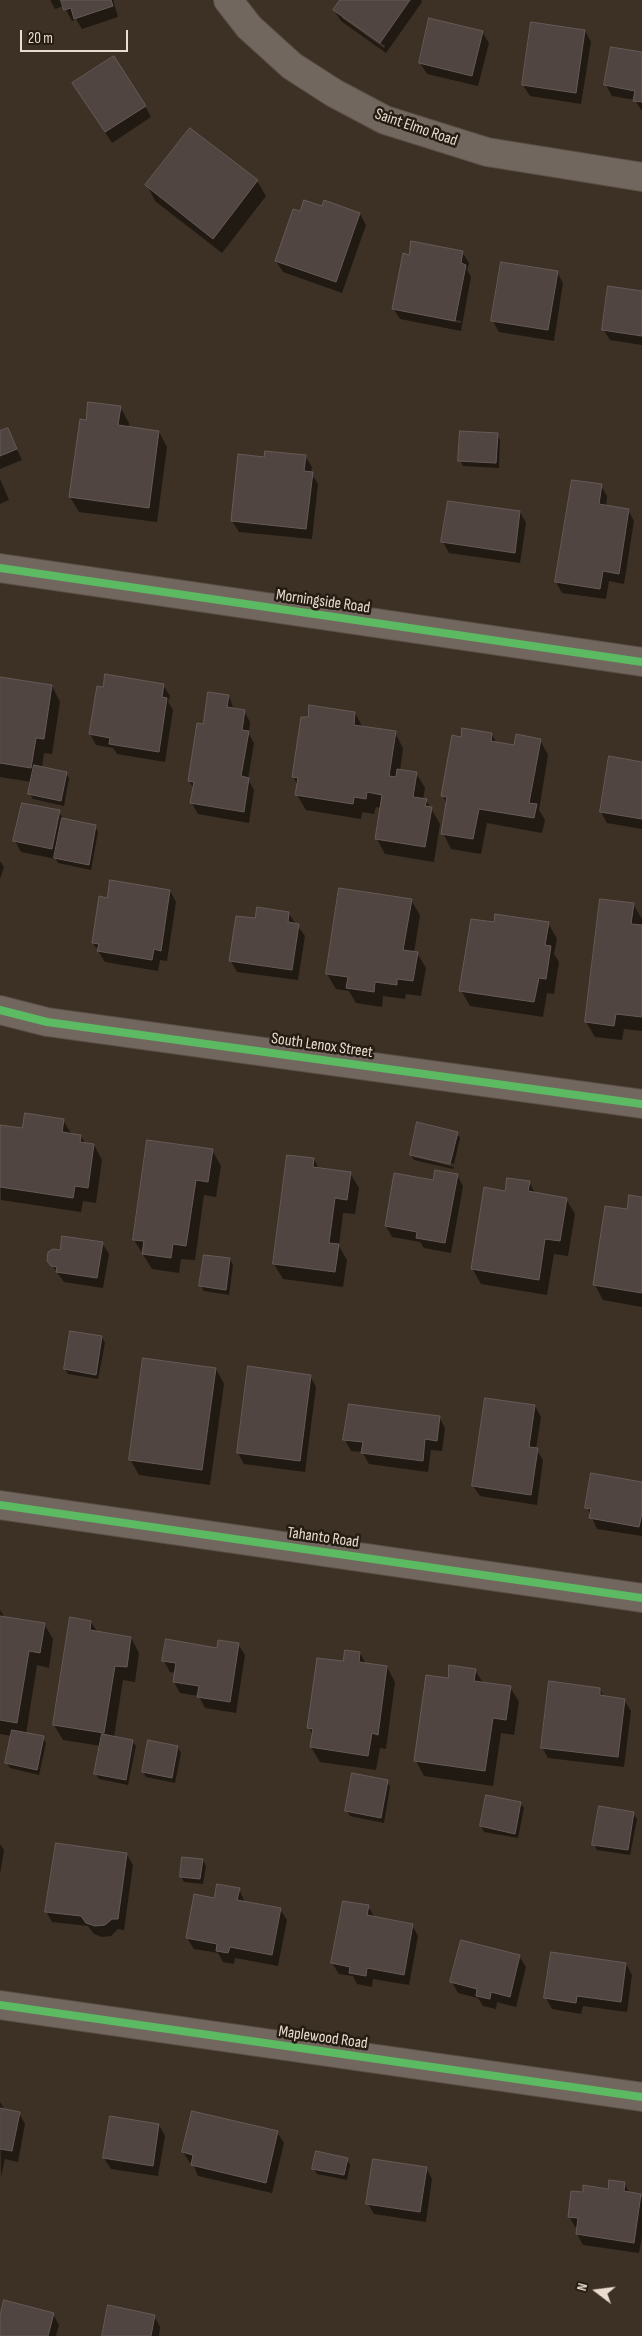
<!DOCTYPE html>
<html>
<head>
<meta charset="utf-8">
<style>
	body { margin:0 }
	#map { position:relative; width:642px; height:2336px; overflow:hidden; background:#3d3125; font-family:"Sofia Sans Condensed",sans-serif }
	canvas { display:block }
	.north { position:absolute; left:572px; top:2266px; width:50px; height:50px; -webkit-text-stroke:4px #251c12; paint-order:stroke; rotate:285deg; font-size:14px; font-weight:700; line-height:20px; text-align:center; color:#eadccf }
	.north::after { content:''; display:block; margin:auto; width:18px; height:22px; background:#eadccf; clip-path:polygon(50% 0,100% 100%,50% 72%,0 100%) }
	.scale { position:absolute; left:20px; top:30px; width:108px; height:22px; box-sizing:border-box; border:2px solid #eadccf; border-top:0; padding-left:6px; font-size:15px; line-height:18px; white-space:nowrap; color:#eadccf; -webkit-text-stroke:4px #251c12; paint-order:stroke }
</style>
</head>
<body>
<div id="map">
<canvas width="642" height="2336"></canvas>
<div class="north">N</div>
<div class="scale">20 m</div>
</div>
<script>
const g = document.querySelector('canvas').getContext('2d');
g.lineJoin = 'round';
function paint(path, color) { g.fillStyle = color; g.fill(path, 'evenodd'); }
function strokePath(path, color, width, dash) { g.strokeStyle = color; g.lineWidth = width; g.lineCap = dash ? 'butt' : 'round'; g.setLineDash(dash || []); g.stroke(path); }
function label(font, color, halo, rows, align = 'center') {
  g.font = font + ' "Sofia Sans Condensed",sans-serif'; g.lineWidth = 5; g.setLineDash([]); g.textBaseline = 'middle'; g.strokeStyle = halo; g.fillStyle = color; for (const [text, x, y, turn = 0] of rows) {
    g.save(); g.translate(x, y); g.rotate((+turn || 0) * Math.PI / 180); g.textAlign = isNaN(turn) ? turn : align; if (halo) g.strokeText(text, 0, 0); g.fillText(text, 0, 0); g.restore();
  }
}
const shadow = new Path2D(`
	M50 0H113L118 17 82 29 76 19 72 21 64 6 55 9Z
	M342 0H421L422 2 386 53 341 21 334 10ZM342 15 385 46 384 48 342 18Z
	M585 31 591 42 581 104 530 96 523 85Z
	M482 32 489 43 478 86 427 74 420 63Z
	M642 53V111L635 100 612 96 606 85Z
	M80 94 145 106 151 117 112 143Z
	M190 129 257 181 266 196 222 253 155 201 147 185Z
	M322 208 360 214 366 225 342 293 283 272 276 261 301 212Z
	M462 252 469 263 467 270 471 277 461 331 400 319 393 308ZM400 309 461 321V323L400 311Z
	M557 272 563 283 554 341 499 332 493 321Z
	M642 292V345L610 340 603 329Z
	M120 407 129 423 128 428 159 432 167 447 157 522 79 512 70 497 87 422Z
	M7 429 22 460 0 469V432Z
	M497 435 500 440 499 468 463 466 460 460Z
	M305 456 312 467 311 473 318 484 312 539 239 532 232 521 265 459Z
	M0 479 9 500 0 504Z
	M601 486 607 496 606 507 628 510 634 521 624 584 609 581 606 599 562 593 556 582Z
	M520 512 526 523 520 563 449 553 443 542Z
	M0 678 52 686 60 702 52 754 44 753 42 768 66 773 69 778 64 806 33 799 30 794 32 782 0 777Z
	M163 685 170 696 168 702 173 710 165 762 117 754 113 748 96 745 90 734 104 688Z
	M229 696 234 710 244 711 250 722 249 734 254 743 248 779 254 790 249 823 198 814 192 803 194 789 189 781 204 725Z
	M355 713 363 728 395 733 403 748 400 771 416 773 425 788 423 800H426L440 824 434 862 385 854 377 839 381 808 376 807 374 814 362 812 361 819 306 810 297 795 298 786 293 776Z
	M491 734 497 743 515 746 540 740 548 755 539 810 545 820 542 833 487 823 481 854 451 849 443 833 447 804 443 796 462 738Z
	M642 763V829L607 823 601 812Z
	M59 812 64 820 95 826 98 832 91 870 58 863 56 859 21 852 15 841Z
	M0 861 4 867 0 879Z
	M170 891 176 902 167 961 160 960 158 971 105 962 93 943 108 899Z
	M411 900 420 915 414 953H417L426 968 421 996 406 994 405 999 383 996 382 1007 356 1003 349 991 336 989 327 974Z
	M601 900 633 904 642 919V1031L624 1029 622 1040 595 1037 586 1022Z
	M288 913 305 936 298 980 237 972 231 961Z
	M548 923 557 939 554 954 559 962 554 994 547 993 543 1017 470 1006 461 990 495 924Z
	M63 1120 72 1135 81 1136 85 1143 94 1145 102 1160 96 1203 83 1201 81 1212 1 1200 0 1136Z
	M457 1133 460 1138 454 1164 414 1155V1157L454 1167 453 1169 414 1160 411 1155Z
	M212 1150 221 1166 216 1197 204 1195 195 1260 181 1259 179 1273 152 1269 134 1240Z
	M314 1159 319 1169 350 1173 359 1188 355 1214 343 1213 339 1246 347 1260 343 1287 283 1279 274 1264Z
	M457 1175 463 1186 451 1253 424 1248 420 1242 392 1237 386 1226Z
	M529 1182 535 1193 566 1199 575 1214 568 1256 554 1254 547 1295 481 1284 472 1268 506 1192Z
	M642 1199V1307L603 1300 595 1285 628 1210Z
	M102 1243 109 1254 103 1288 64 1282 48 1260 61 1251Z
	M230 1259 233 1265 229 1295 204 1291 201 1286Z
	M102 1337 105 1343 98 1379 68 1374 65 1369Z
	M216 1369 224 1384 210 1485 139 1475 130 1459Z
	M310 1376 316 1387 305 1472 244 1464 238 1453Z
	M535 1406 541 1417 536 1449 543 1460 537 1505 480 1496 473 1486Z
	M439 1417 445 1428 442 1451 431 1450 428 1472 369 1464 362 1452 351 1451 345 1440Z
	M642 1483V1536L597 1529 587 1507Z
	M0 1610 5 1618 44 1624 53 1639 49 1668 37 1665 26 1734 43 1738 46 1743 39 1775 10 1768 7 1763 12 1736 0 1734Z
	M91 1622 97 1632 131 1638 139 1653 135 1682 123 1680 114 1737 132 1741 136 1746 128 1785 99 1779 95 1773 101 1746 63 1740 54 1725Z
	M238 1644 245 1655 236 1713 205 1708 199 1696 180 1693 174 1682 176 1673 170 1672 164 1661Z
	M360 1653 366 1664 387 1667 395 1682 386 1749 380 1748 376 1770 320 1762 311 1747 313 1735 309 1728 344 1663Z
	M475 1670 483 1683 510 1687 519 1702 514 1735 501 1733 493 1786 424 1776 416 1761 449 1679Z
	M600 1689 604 1697 624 1700 631 1711 624 1767 548 1758 542 1747Z
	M178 1747 181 1753 175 1783 146 1777 143 1772Z
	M387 1781 390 1787 384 1823 350 1816 347 1811Z
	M520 1803 524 1808 518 1838 484 1832 481 1826Z
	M633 1813 637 1819 630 1855 597 1850 594 1844Z
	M0 1844 4 1850 0 1874Z
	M127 1855 133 1865 124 1930 118 1929 111 1936 102 1937 94 1934 88 1926 52 1922 46 1911Z
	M203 1860 206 1866 203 1884 184 1882 181 1876Z
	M239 1889 245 1903 280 1909 287 1920 278 1966 235 1958 234 1964 223 1962 218 1953 194 1949 187 1938 215 1900Z
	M368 1906 375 1918 412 1925 418 1936 409 1985 373 1979 372 1987 357 1984 353 1976 339 1974 332 1963Z
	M519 1956 526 1967 516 2007 497 2002 496 2009 483 2006 478 1998 458 1993 452 1982Z
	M626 1964 632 1975 627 2012 583 2006 581 2014 552 2009 546 1998Z
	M0 2102 5 2110 19 2113 25 2124 18 2162 5 2159 1 2177Z
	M159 2125 165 2136 158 2176 111 2169 104 2158Z
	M277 2132 284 2143 272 2193 198 2176 193 2163H190L183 2152Z
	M347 2159 350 2165 347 2180 317 2174 314 2169Z
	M426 2168 432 2179 426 2222 374 2214 368 2204Z
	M624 2183 630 2194 640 2195 642 2198V2236L639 2253 583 2245 577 2234 578 2228 575 2227 569 2216 584 2194 609 2190Z
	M53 2314 59 2325 56 2336H0V2321Z
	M154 2316 160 2327 159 2336H103Z`);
const building = new Path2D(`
	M61 0H111L113 6 74 19 71 8 64 10Z
	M340 0H410L380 43 333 10Z
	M429 18 483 31 472 76 419 63Z
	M531 22 585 30 576 93 522 85Z
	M611 47 642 52V102L633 101 635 91 604 85Z
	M114 56 146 106 105 132 72 83Z
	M190 128 258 180 213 239 145 185Z
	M304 200 322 206 324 200 360 213 336 282 275 261 293 209 300 211Z
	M411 241 463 251 461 263 466 265 455 321 392 309 403 253 409 255Z
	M501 262 558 271 548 330 491 321Z
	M608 286 642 291V336L602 330Z
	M88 402 121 406 118 425 159 431 149 508 69 497 80 419 86 420Z
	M8 428 17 449 0 456V431Z
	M460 431 498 433 496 463 458 461Z
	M265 451 306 455 304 471 313 472 306 529 231 521 238 454 264 457Z
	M572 480 602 484 599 504 629 509 619 574 603 571 600 589 555 582Z
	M448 501 520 511 515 553 441 542Z
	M105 674 164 684 162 697 167 698 159 752 109 744 110 738 89 734 97 686 103 687Z
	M0 677 52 685 44 739 36 738 31 768 0 763Z
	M208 692 229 695 227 707 245 710 242 730 249 731 241 776 249 778 244 812 190 803 194 782 188 781 197 723 203 724Z
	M309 705 355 712 354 725 396 731 389 776 396 777 397 769 417 772 413 797 427 799 425 806 432 807 425 847 375 839 382 795 367 792 366 799 354 797 353 804 295 795 298 778 292 777 301 717H308Z
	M462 728 492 733 491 741 514 745 516 734 541 739 529 803 537 804 534 818 479 809 473 839 441 834 447 797 441 796 452 735 461 737Z
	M609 756 642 762V819L600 812Z
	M34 765 67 772 61 801 28 794Z
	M22 803 60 810 52 849 13 841Z
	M62 818 96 825 89 865 54 858Z
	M110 880 170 890 161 951 154 949 152 960 97 951 99 944 92 943 99 896 107 898Z
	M339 888 412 899 403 950 418 952 413 981 397 979V985L375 982 374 992 346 988 348 977 326 974Z
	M600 899 634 903 631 924 642 925V1017L616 1014 614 1026 585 1022Z
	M257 907 289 912 288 922 299 924 292 970 229 961 236 916 255 918Z
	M495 914 549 922 545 945 551 946 546 979 539 978 534 1002 459 991 471 919 494 922Z
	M25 1113 64 1119 62 1132 81 1135 80 1142 94 1144 88 1188 75 1186 73 1198 0 1187V1125L22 1128Z
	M417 1122 458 1132 450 1164 410 1155Z
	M147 1140 213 1149 208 1182 196 1180 186 1246 173 1244 171 1258 142 1254 144 1241 133 1240Z
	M287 1155 314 1158 313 1167 351 1172 347 1200 335 1198 329 1243 339 1244 335 1272 273 1264Z
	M435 1170 458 1174 445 1243 416 1238 417 1232 385 1226 394 1173 433 1180Z
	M507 1178 530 1181 528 1191 567 1198 560 1241 545 1239 539 1280 471 1269 484 1187 505 1191Z
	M629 1195 642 1197V1293L593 1285 605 1206 627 1209Z
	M62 1236 103 1242 97 1278 56 1272 57 1267 51 1266 47 1261 48 1252 53 1249 60 1250Z
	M204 1255 230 1258 226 1290 199 1286Z
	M70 1331 102 1336 96 1375 64 1369Z
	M143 1358 216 1368 202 1470 129 1460Z
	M248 1366 311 1375 300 1461 237 1453Z
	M485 1398 535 1405 529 1447 538 1448 531 1495 472 1486Z
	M349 1404 440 1416 437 1441 425 1439 423 1461 361 1453 363 1442 343 1440Z
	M591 1473 642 1482V1513L639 1527 589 1518 591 1509 585 1508Z
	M0 1616 45 1623 40 1653 29 1651 17 1723 0 1720Z
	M70 1617 91 1621 90 1630 131 1637 127 1667 115 1666 104 1733 53 1725Z
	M166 1639 217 1648 218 1640 239 1643 230 1702 197 1697 199 1686 173 1682 176 1663 162 1661Z
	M345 1650 360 1652 359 1662 387 1666 378 1735 372 1733 368 1756 310 1747 313 1729 307 1728 317 1658 343 1661Z
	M449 1665 476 1669 474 1681 511 1686 506 1720 493 1718 485 1771 414 1761 426 1675 448 1678Z
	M549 1681 600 1688V1695L625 1699 618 1757 541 1748Z
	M12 1730 44 1736 37 1770 5 1763Z
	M102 1734 133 1740 126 1780 94 1774Z
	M148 1740 178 1746 172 1778 142 1772Z
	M352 1773 388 1780 381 1818 345 1811Z
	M486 1795 521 1802 515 1834 480 1826Z
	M599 1806 634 1812 628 1850 592 1845Z
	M56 1843 127 1853 118 1919H112L105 1925 95 1926 86 1923 81 1916 45 1912Z
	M182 1857 203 1859 200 1879 180 1877Z
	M217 1884 240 1888 237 1900 281 1908 272 1955 230 1947 228 1953 216 1951 217 1944 186 1938 194 1894 214 1898Z
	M343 1901 369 1905 367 1915 413 1924 404 1975 367 1968 366 1976 349 1973 350 1967 331 1963Z
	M461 1940 520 1955 510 1997 491 1992 490 1999 476 1996 477 1989 450 1982Z
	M551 1952 626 1963 621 2002 577 1996 576 2003 544 1998Z
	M0 2108 20 2112 12 2151 0 2149Z
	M192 2111 278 2131 266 2183 191 2165 193 2155 182 2152Z
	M110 2116 159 2124 153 2166 103 2158Z
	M316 2151 348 2158 344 2175 312 2169Z
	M373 2159 427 2167 420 2212 366 2204Z
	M609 2180 625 2182 624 2191 641 2194 634 2243 576 2234 578 2218 568 2217 571 2191 583 2192V2185L608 2189Z
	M4 2300 54 2313 48 2336H0V2316Z
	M108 2305 155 2315 151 2336H102Z`);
const minor = new Path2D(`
	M228 0 249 27 292 66 334 93 385 120 487 152 642 177
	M0 568 642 662
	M0 1010 47 1022 642 1104
	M0 1505 642 1598
	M0 2005 642 2097`);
const cycleway = new Path2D(`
	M0 568 642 662
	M0 1010 47 1022 642 1104
	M0 1505 642 1598
	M0 2005 642 2097`);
const streetNames = [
	["Saint Elmo Road",416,128,19],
	["Morningside Road",323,602,8],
	["South Lenox Street",322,1046,8],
	["Tahanto Road",323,1538,8],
	["Maplewood Road",323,2038,8]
];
paint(shadow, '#0007');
paint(building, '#514542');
strokePath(building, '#665a58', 1);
strokePath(minor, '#5a4f45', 30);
strokePath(minor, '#71675e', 28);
strokePath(cycleway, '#5cba63', 8);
label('16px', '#eadccf', '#251c12', streetNames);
</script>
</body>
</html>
